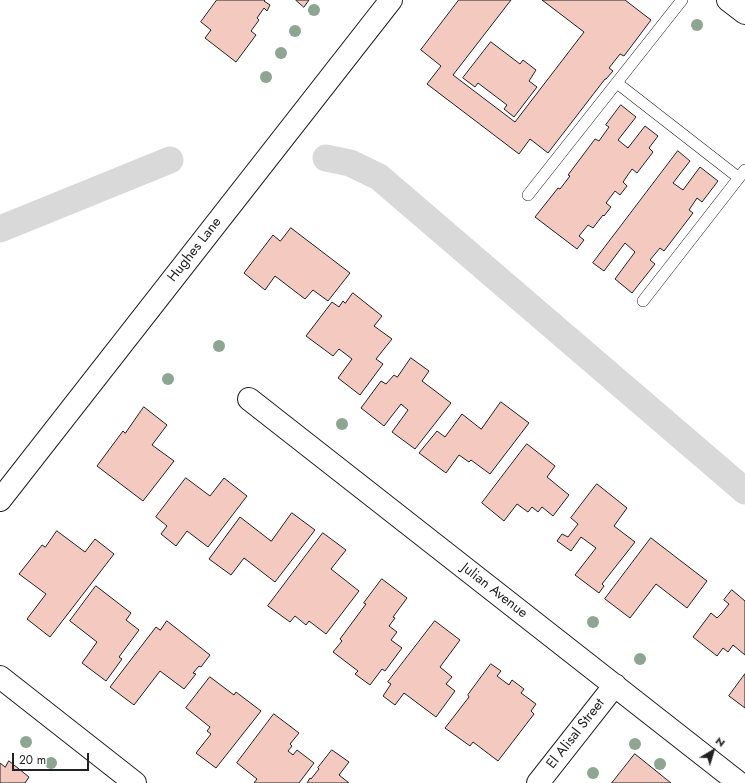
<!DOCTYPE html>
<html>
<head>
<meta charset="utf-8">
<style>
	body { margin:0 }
	#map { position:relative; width:745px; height:783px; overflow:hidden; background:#fff; font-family:Jost,sans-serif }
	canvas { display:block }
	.north { position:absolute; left:693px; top:731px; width:40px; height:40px; -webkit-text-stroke:3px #fff; paint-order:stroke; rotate:38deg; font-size:11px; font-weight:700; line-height:16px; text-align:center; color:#222 }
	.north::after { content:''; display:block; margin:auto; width:14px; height:18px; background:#222; clip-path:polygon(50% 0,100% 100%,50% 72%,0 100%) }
	.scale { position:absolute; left:12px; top:753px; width:77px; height:18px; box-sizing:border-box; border:2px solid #222; border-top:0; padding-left:5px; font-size:12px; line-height:14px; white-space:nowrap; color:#222; -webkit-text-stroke:3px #fff; paint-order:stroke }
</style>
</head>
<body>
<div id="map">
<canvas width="745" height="783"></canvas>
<div class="north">N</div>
<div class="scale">20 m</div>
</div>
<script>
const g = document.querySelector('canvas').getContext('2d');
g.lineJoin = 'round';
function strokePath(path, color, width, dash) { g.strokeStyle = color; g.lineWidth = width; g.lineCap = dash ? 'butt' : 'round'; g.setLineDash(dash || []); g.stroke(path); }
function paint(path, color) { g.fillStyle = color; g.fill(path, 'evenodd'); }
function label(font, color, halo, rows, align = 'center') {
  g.font = font + ' Jost,sans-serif'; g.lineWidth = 3; g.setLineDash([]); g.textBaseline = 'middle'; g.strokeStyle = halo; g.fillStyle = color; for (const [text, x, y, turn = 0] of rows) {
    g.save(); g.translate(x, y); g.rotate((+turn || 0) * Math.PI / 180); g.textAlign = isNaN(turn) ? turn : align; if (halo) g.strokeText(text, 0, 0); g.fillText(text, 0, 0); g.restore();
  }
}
const canal = new Path2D(`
	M326 158 350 163 379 177 745 491
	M0 229 170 160`);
const building = new Path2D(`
	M217 0H265L264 1 270 5 267 11 264 8 257 18 259 20 251 31 256 35 236 62 205 38 211 30 201 22Z
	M296 0H309L304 7Z
	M459 0H511L453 75 515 122 584 32 542 0H625L651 20 624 56 620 54 609 68 613 71 606 79H605L548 153 530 139 519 154 427 84 441 66 421 50Z
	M491 42 520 64 523 60 536 70 529 81 537 87 514 117 504 109 507 105 478 83 475 87 463 78Z
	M621 105 636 117 618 140 628 148 645 126 658 136 649 148 653 152 637 173 632 169 623 182 627 186 620 195 615 191 606 203 611 207 604 216 603 215 593 228 588 225 579 236 584 240 577 249 535 217 558 188 560 189 570 176 568 175 595 139 599 141 609 127 606 125Z
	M678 151 690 161 673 183 683 190 700 167 718 181 702 202 697 198 689 210 693 213 664 251 660 248 650 260 655 264 632 293 615 279 635 252 625 243 604 271 593 263Z
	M291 228 350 273 328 301 313 290 305 299 275 276 265 290 244 273 273 235 280 241Z
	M353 293 382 316 374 326 392 339 376 359 383 364 360 395 338 378 352 359 339 349 333 356 306 336 332 302 339 307 343 301 345 303Z
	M411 358 429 371 422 381 451 403 415 449 392 432 408 410 401 404 384 426 361 408 381 381 386 384 394 375 397 377Z
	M501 402 529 423 490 474 471 460 469 462 459 455 446 473 419 453 437 431 445 437 462 414 481 429Z
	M144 407 167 425 152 445 174 461 143 501 97 466 123 431 125 433Z
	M527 444 555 466 547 477 569 495 553 516 542 507 538 512 532 507 528 512 517 504 504 521 482 503Z
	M186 478 210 496 224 478 247 496 208 547 187 531 176 546 161 534 167 526 156 517Z
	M597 484 627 508 614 526 635 542 602 584 604 586 599 593 575 575 596 548 581 537 571 551 557 541 562 534 568 537 578 524 571 518Z
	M292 513 315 530 275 582 244 558 231 575 209 559 240 517 271 541Z
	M57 531 85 552 95 539 114 554 50 637 27 619 46 594 19 574 42 545 45 547Z
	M323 533 346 550 331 569 359 591 326 634 309 621 306 625 295 616 290 622 268 606Z
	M651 538 707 581 687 608 656 584 630 618 605 599Z
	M382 579 407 598 393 617 395 618 389 626 397 632 391 640 402 648 385 671 382 669 370 685 355 674 358 671 333 652 342 641 340 639 366 604 364 603Z
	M96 586 131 613 126 620 139 630 119 657 122 659 106 681 82 663 97 642 70 621Z
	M732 590 745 601V655L733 645 728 652 723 648 717 656 693 637 711 613 717 618 721 614 729 604 724 600Z
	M167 621 210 655 201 667 199 666 193 673 196 674 184 689 160 671 134 705 110 687 156 627 160 630Z
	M435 621 460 640 440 667 452 677 446 684 455 691 436 717 404 693 395 705 383 696 391 684 388 682Z
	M491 664 501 671 497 676 509 685 512 680 524 689 521 693 536 704 531 711 534 714 498 761 473 742 470 746 445 728 469 697 468 695Z
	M745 674V708L729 696Z
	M210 677 234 695 236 692 261 711 216 768 196 753 211 734 207 731 210 727 186 708Z
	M274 714 299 733 290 744 292 746 288 751 293 755 297 750 314 763 299 783H254L257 779 237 763Z
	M332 750 349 762 339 775 349 783H307L310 778 311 779 319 769 318 768Z
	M635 754 671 783H612Z
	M9 761 29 777 25 783H0V763L5 767Z`);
const lane = new Path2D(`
	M617 83 739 178
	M528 195 682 0
	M643 301 745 170`);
const street = new Path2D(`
	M249 399 739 783
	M0 677 135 783
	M538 783 615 685`);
const secondary = new Path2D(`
	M728 0 745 13
	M0 500 391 0`);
const trees = [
	[314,10],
	[697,25],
	[295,31],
	[281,53],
	[266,77],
	[219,346],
	[168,379],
	[342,424],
	[593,622],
	[640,659],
	[26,742],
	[635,744],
	[51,763],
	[660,764],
	[593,773]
];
const streetNames = [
	["Hughes Lane",195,250,-52],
	["Julian Avenue",494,591,38],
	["El Alisal Street",576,734,-52]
];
strokePath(canal, '#d9d9d9', 27);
paint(building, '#f3c9c0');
strokePath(building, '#222', 1);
strokePath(lane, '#222', 12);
strokePath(street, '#222', 24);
strokePath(secondary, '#222', 24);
strokePath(lane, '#fff', 11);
strokePath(street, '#fff', 22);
strokePath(secondary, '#fff', 22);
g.fillStyle = '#8da692';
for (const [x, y] of trees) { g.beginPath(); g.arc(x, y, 6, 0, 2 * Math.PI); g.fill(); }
label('14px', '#222', '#fff', streetNames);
</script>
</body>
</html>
